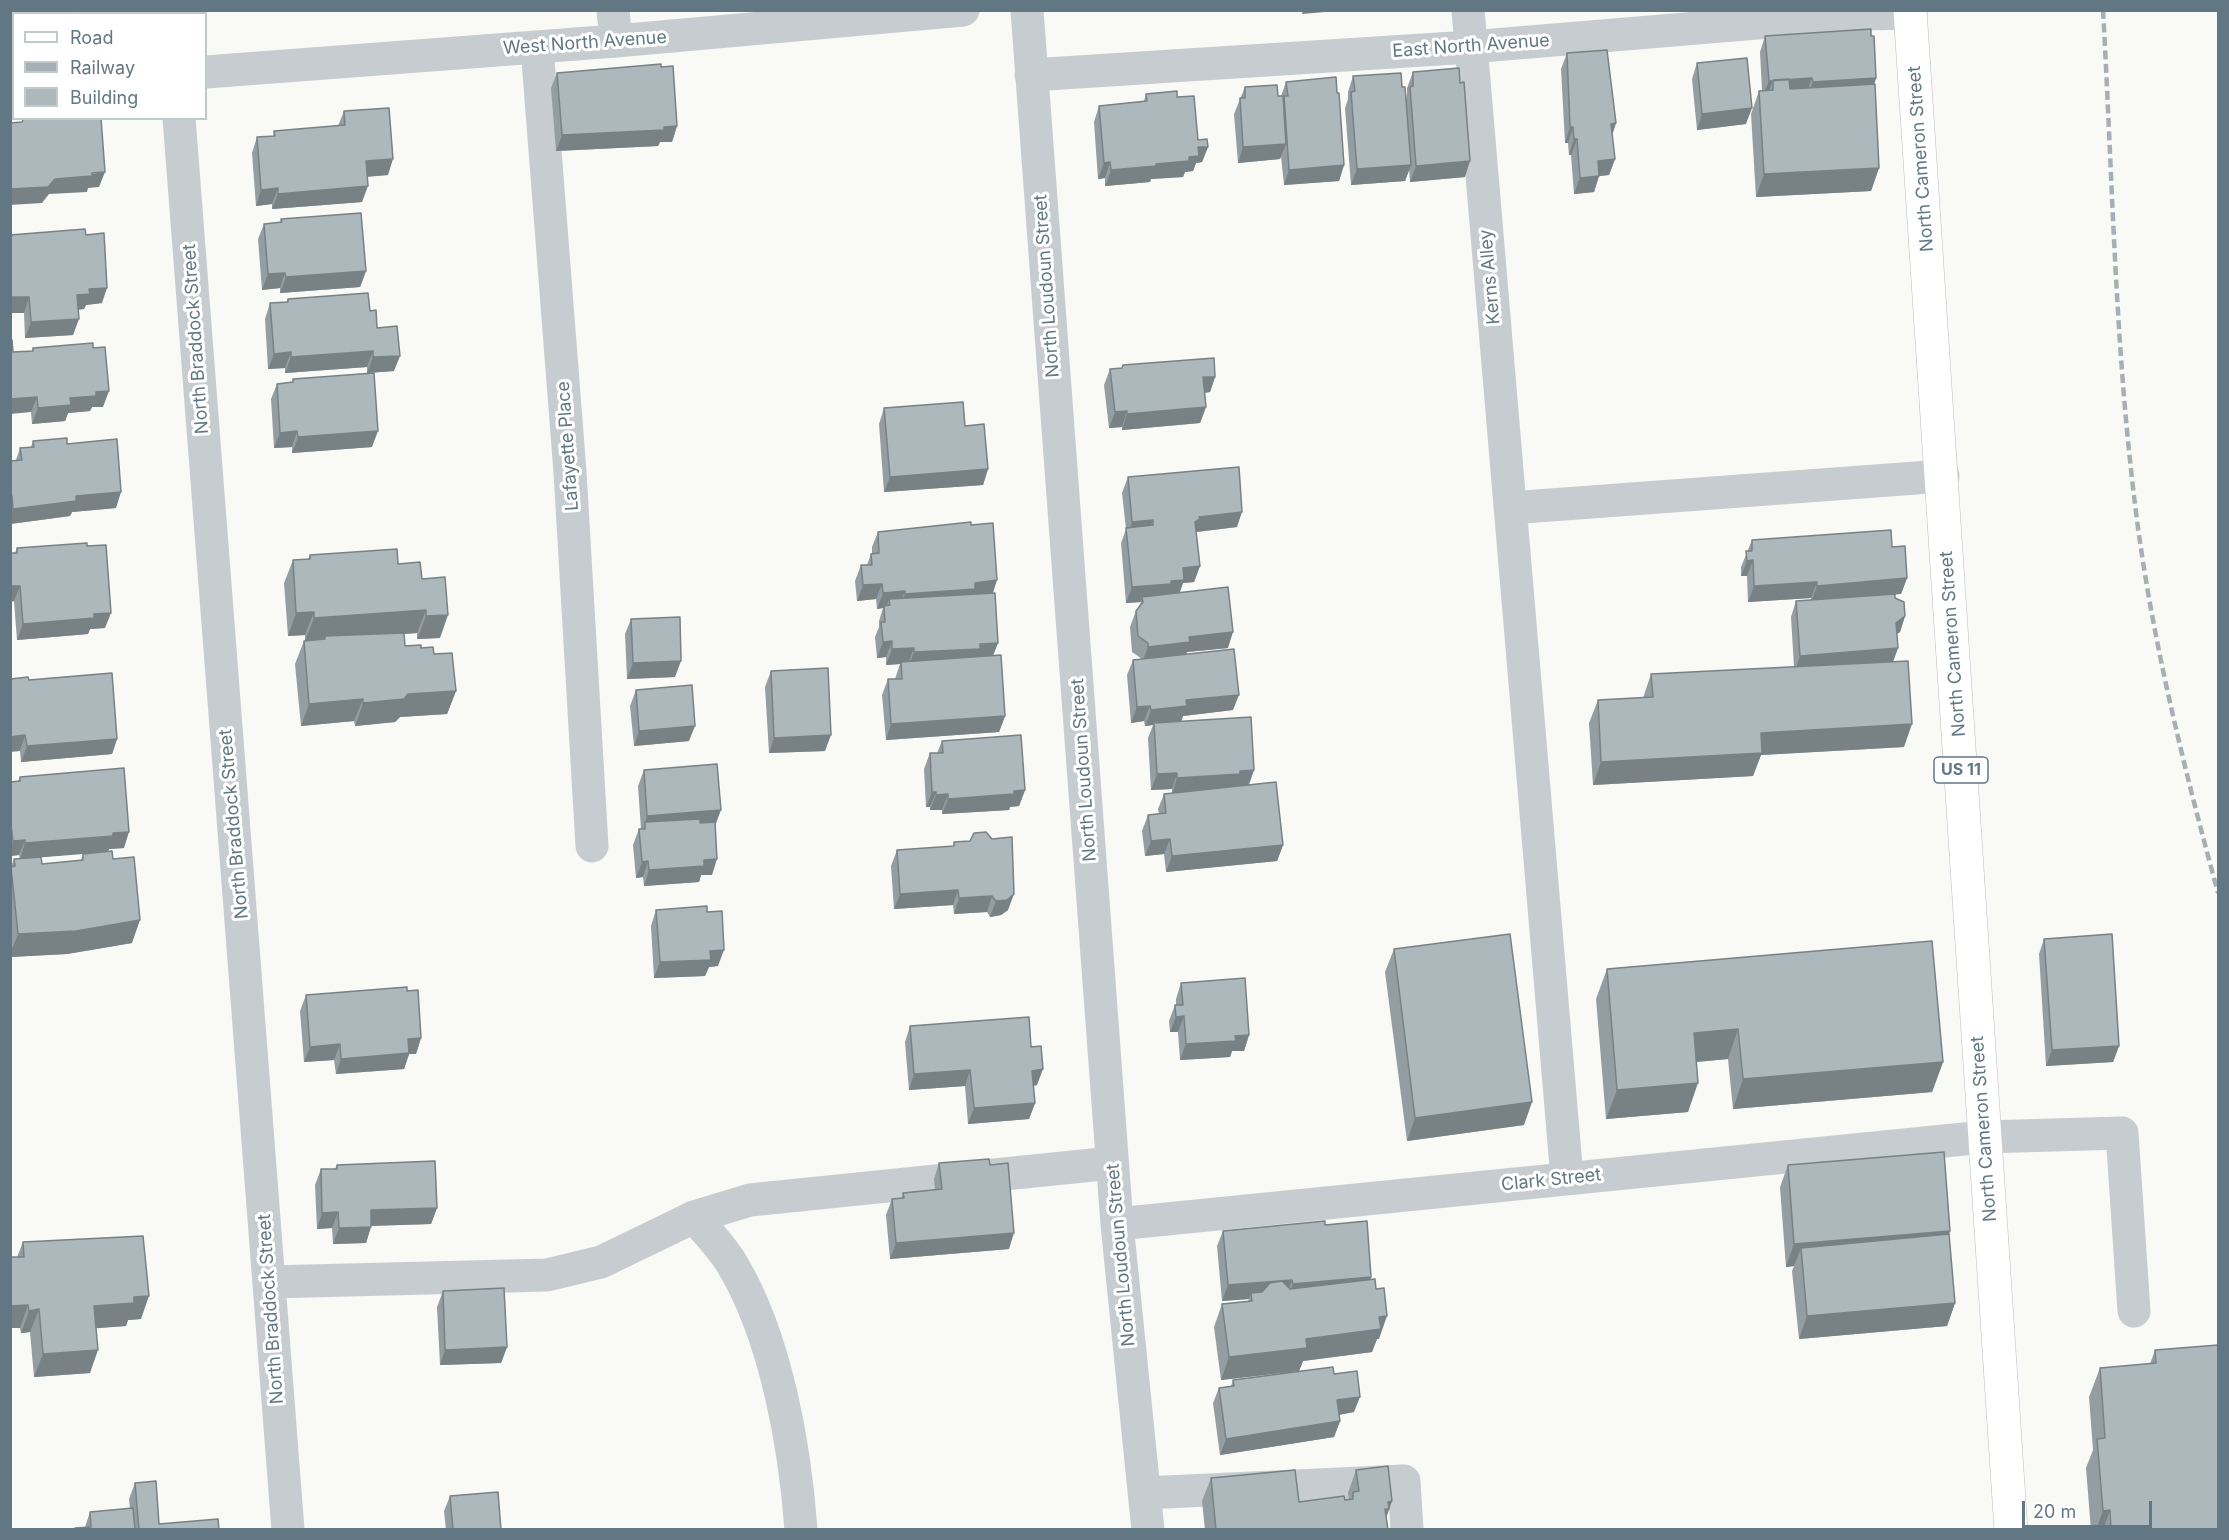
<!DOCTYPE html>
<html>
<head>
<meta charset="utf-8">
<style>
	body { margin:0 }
	#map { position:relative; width:2229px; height:1540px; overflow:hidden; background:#f9f9f6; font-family:Inter,sans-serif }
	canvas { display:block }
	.frame { position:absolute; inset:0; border:12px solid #617884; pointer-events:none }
	.legend { position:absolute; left:12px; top:12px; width:195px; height:108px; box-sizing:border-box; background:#fff; border:2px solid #c0c9ce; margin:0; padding:8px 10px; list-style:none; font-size:18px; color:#617884 }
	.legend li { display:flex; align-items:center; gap:12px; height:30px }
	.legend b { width:30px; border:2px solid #c0c9ce }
	.scale { position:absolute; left:2022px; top:1501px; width:130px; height:27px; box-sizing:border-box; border:3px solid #617884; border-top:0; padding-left:8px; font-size:18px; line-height:21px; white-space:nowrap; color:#617884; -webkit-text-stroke:4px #fff; paint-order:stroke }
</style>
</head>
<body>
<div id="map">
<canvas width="2229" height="1540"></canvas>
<div class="frame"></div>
<ul class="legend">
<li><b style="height:8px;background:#fff"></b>Road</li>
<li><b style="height:8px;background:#a6afb4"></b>Railway</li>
<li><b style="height:16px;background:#acb8bc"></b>Building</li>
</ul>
<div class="scale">20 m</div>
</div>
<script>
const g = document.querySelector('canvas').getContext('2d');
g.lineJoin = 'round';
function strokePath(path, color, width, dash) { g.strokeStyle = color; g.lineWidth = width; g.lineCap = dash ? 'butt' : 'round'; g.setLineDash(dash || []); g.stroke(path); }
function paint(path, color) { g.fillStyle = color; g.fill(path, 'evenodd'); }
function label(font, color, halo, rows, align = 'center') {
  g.font = font + ' Inter,sans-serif'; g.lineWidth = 6; g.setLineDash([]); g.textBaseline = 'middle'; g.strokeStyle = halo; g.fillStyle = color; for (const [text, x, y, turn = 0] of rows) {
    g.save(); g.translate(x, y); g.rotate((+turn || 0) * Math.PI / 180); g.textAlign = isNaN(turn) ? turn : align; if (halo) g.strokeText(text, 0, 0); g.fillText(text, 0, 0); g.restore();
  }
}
const minor = new Path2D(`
	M171 10V14
	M613 10 616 41
	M1027 10 1117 1224 1148 1530
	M1468 10 1567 1178
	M537 47 570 472 592 846
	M206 72 616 41 963 10
	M1031 75 1470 47 1865 14 1911 13
	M10 86H14
	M179 118 288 1530
	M1510 508 1943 476
	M694 1217C707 1232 722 1247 732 1264 776 1337 795 1446 801 1530
	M1117 1224 1984 1137 2122 1133 2134 1311
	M269 1282 547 1275 601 1262 694 1217 750 1200 1112 1163
	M1144 1493 1404 1481 1407 1530`);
const major = new Path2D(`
	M1910 10 2011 1530`);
const rail = new Path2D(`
	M2103 10C2113 185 2115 361 2139 535 2156 656 2186 775 2218 893`);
const wall = new Path2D(`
	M1765 36H1871L1876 78 1874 84 1879 168 1871 191 1756 197 1751 114 1759 91H1762L1760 52Z
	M1567 53 1616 123 1612 134 1615 159 1609 175 1599 176 1594 192 1574 194 1571 155H1569L1568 143H1565L1561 69Z
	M1697 63 1746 124 1697 130 1692 79Z
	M661 67 677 126 672 142H660L658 146 556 151 551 88 557 73Z
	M1413 72 1465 177 1410 182 1409 170 1405 181 1351 185 1345 108 1348 99V92L1353 76 1406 98 1407 94V88Z
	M1286 82 1344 165 1339 181 1284 185 1281 156 1280 159 1238 163 1234 114 1245 87 1278 96H1281Z
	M1146 94 1177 97 1198 140 1208 147 1202 162 1196 163 1193 171 1185 172 1183 177 1151 179 1150 182 1105 186V178L1098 179 1094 122 1099 106 1144 101Z
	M344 111 388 175 367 177 362 202 272 209V204L256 206 252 153 257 137 273 136 274 131 338 126Z
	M281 219 366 271 360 287 280 293V288L262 290 258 239 264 224 280 222Z
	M86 235 102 303 86 305 84 309 78 310 73 335 25 338 24 313H10Z
	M288 299 370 311 377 328 394 371 367 373V367L285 373V368L268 369 265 319 270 303 286 302Z
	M33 348 103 407H92L90 411 68 413 65 421 32 424 31 412 13 352 32 351Z
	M1110 369 1215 377 1210 392 1205 393 1206 407 1200 423 1122 430V427L1109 428 1104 385Z
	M293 379 372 447 292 453V447L274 448 271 399 277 384 292 382Z
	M884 408 988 469 983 485 884 492 879 424Z
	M33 441 67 444 116 508 72 512 70 516 10 524V461L16 460 20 448 31 447Z
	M1128 477 1237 527 1196 532 1200 566 1194 582 1183 583 1179 593 1228 648 1187 652 1186 654 1233 710 1183 716 1181 721 1254 770 1249 785 1283 845 1277 861 1166 872 1164 854 1145 856 1142 831 1148 815 1159 814 1158 809 1164 794 1172 793V789L1151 790 1148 738 1153 725 1145 726 1144 721 1131 723 1127 675 1133 660 1142 659 1132 652 1130 627 1136 611 1138 608 1141 602 1126 603 1121 543 1126 529 1122 493Z
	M971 525 993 593 998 643 993 655 1005 716 999 732 886 740 882 695 888 679H895L900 664 886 665V657L877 658 875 637 879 627V621L883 608 877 609 876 599 857 601 855 581 861 565H867L871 554H872V547L878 532Z
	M1752 540 1892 547 1907 578 1901 594H1895V598L1905 616 1900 632 1897 634 1898 648 1893 662 1904 747 1761 755 1753 776 1593 785 1589 723 1598 700 1643 698 1651 674 1794 667 1791 617 1796 601 1811 600V598L1748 602 1747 576H1741V567Z
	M87 546 105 628 90 629 88 634 17 640 14 601 10 602V553H15L17 548Z
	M310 555 398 564 422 579 440 638 417 639V633L404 634 405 646 421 648 434 654 456 691 447 714 400 717 395 722 355 726 354 721 301 726 295 664 304 641H305V635L288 636 284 583 293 560 308 559Z
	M631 619 675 677 627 679 625 634Z
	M771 671 825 751 769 753 765 687Z
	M29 680 117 739 112 754 21 762 20 751Z
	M636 690 689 741 634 746 630 706Z
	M942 741 1025 790 1019 806 1010 807 1009 810 942 814V810H930V807H926L924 769 930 753H937Z
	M644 770 715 826 712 875H701L699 882 644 886 643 877 636 878 633 845 639 829H641L638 786Z
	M20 777 124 848 109 849 108 851 113 859 132 943 67 954 10 957V869L14 859H20L19 855 10 856V782L18 781ZM88 853 83 854 81 860 42 864 41 857Z
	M954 842 1008 910 1001 915 990 917 987 912 954 914 953 905 894 909 891 866 897 850 953 846Z
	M656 910 707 912 718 966 709 967 705 976 654 978 651 926Z
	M2044 939 2119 1046 2113 1062 2046 1066 2039 954Z
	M1394 949 1524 1125 1407 1141 1385 972Z
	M1607 969 1943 1062 1932 1092 1733 1109 1728 1059 1696 1062 1688 1112 1606 1119 1596 999Z
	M1181 983 1249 1035 1244 1051H1232L1230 1057 1180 1060 1178 1032H1170L1169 1021 1175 1005H1176V999Z
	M407 991 421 1038 416 1054H409L404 1069 336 1074 334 1060 304 1062 300 1011 306 995Z
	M910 1026 1031 1047 1037 1085 1033 1086 1035 1103 1029 1119 968 1124 965 1086 909 1090 905 1042Z
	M939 1163 990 1165 1009 1249 890 1259 886 1215 892 1199H901L903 1193 935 1190 934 1179Z
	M337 1165 437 1208 431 1224 371 1226 366 1243 333 1244 332 1228 317 1229 315 1185 321 1169H335Z
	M1788 1165 1950 1231 1949 1235 1955 1303 1947 1326 1799 1339 1792 1271 1794 1266 1786 1267 1780 1187Z
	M1325 1225 1371 1277V1280L1379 1339H1377L1372 1352 1303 1361 1299 1371 1221 1380 1214 1327 1222 1304 1248 1301 1249 1299 1222 1301 1217 1246 1223 1231Z
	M23 1242 141 1319 128 1320 126 1326 96 1328 90 1373 34 1377 30 1332 21 1333 20 1328H10V1257H17Z
	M443 1291 507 1347 501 1363 440 1365 437 1307Z
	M2155 1350 2218 1530H2091L2086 1468 2093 1450 2089 1397 2100 1368 2150 1364Z
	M1334 1374 1354 1412 1339 1415 1340 1421 1334 1437 1220 1455 1213 1403 1219 1388 1231 1386 1233 1380Z
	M1356 1470 1392 1501 1386 1517 1388 1530H1205L1202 1501 1211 1478 1299 1502 1345 1500H1349L1348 1493Z
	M135 1483 159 1524 219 1530H74L85 1527 90 1512 130 1509 129 1499Z
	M450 1496 501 1530H446L444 1511Z`);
const shadedWall = new Path2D(`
	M1303 10H1348L1302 14Z
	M1812 78 1806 94 1773 90V80Z
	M1876 78 1871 94 1807 98 1813 82Z
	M1773 80 1767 96H1763L1769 81Z
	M1752 108 1746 124 1697 130 1702 114Z
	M1616 123 1611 139V124Z
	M677 126 672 142H660L658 146 556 151 562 135Z
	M1570 127H1573L1568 143H1565Z
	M1574 139H1577L1571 155H1569Z
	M1286 144 1280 159 1238 163 1243 147Z
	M1198 147H1208L1202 162 1196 163 1193 171 1185 172 1183 177 1151 179 1150 182 1105 186 1111 170 1156 164 1189 157Z
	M393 159 388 175 360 177 366 161Z
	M1615 159 1609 175 1599 176 1594 192 1574 194 1580 178 1598 161Z
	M1470 161 1465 177 1410 182 1416 166Z
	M1110 162 1105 178 1098 179 1104 163Z
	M1344 165 1339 181 1284 185 1289 170Z
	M1411 165 1405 181 1351 185 1357 169Z
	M1879 168 1871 191 1756 197 1764 174Z
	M105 172 99 187 88 188 87 192 49 194 42 203 10 205V189L55 179Z
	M368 186 362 202 272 209 278 194Z
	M278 188 272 204 256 206 261 190Z
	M366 271 360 287 280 293 286 277Z
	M285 273 280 288 262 290 268 274Z
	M107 288 102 303 86 305 84 309 71 310 77 295 89 289Z
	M10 297H29L24 313H10Z
	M79 319 73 335 25 338 31 322Z
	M373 351 367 367 285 373 291 357Z
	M291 352 285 368 268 369 274 354Z
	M400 356 394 371 367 373 373 357Z
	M1203 377H1215L1210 392 1197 393Z
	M109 391 103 407H92L90 411 68 413 65 421 32 424 38 408 70 398 96 392Z
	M37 397 31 412 10 414V399Z
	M1206 407 1200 423 1122 430 1127 414Z
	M1127 411 1122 427 1109 428 1115 412Z
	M297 431 292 447 274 448 280 433Z
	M378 431 372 447 292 453 298 437Z
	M988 469 983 485 884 492 890 477Z
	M121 492 116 508 72 512 70 516 10 524V516L13 509 76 496Z
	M1242 512 1237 527 1196 532 1195 522 1199 517Z
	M1153 520 1147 536H1127L1132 522Z
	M1753 560 1747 576H1741L1747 561Z
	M1200 566 1194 582 1183 583 1179 595 1142 597 1141 602 1126 603 1132 587 1171 581 1183 568Z
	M1907 578 1901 594 1811 602 1817 586Z
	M997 580 992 596 899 610 905 594 975 583Z
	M1817 582 1811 598 1748 602 1754 586Z
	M882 584 876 599 857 601 863 585Z
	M10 586H20L14 601 10 602Z
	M905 591 899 607 890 605 889 599 886 608 884 606 883 608 877 609 883 593Z
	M426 610 417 633 325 640V636L324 640 305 641 314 618Z
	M314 612 305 635 288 636 296 613Z
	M111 613 105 628 90 629 88 634 17 640 23 624 94 614Z
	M448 615 440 638 417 639 426 616Z
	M1905 616 1900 632 1890 638 1896 623Z
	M1233 632 1228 648 1187 652 1185 658 1142 663 1148 647 1189 637Z
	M892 641 886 657 877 658 883 642Z
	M998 643 992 658 908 668 914 652Z
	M914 648 908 664 901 662 900 664 886 665 892 649Z
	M1898 648 1892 664 1795 671 1800 656Z
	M681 661 675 677 627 679 633 663Z
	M456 691 447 714 400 717 395 722 355 726 363 703 408 694Z
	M1239 695 1233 710 1183 716 1181 722 1154 723 1153 725 1145 726 1151 710 1186 700Z
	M363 699 354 721 301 726 309 704Z
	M1150 706 1144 721 1131 723 1137 707Z
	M1005 716 999 732 886 740 891 724Z
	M1912 724 1904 747 1761 755 1753 776 1593 785 1601 762 1761 733Z
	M695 726 689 741 634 746 639 731Z
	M25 735 20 751 10 752V737Z
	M831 735 825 751 769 753 774 738Z
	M117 739 112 754 21 762 27 746Z
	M1254 770 1248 786 1172 794 1177 778Z
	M1177 773 1172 789 1151 790 1157 774Z
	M1025 790 1019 806 1010 807 1009 810 942 814 948 799Z
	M932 792H936L930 807H926Z
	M948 794 942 810H930L936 795Z
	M721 810 715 826 645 829V822L647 816Z
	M129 832 124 848 109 849 108 852 20 859 25 843 113 833Z
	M1170 839 1164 854 1145 856 1151 841Z
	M25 840 19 855 10 856V847L13 841Z
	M1283 845 1277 861 1166 872 1172 856Z
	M717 859 712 875H701L699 882 644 886 649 870 704 860Z
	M648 861 643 877 636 878 642 862Z
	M958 890 953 905 894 909 900 894Z
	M1014 894 1008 910 1001 915 990 917 996 901Z
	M992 896 987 912 954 914 959 898Z
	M140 920 132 943 67 954 10 957V954L18 934Z
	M724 950 718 966 709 967 705 976 654 978 660 962 710 951Z
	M1184 1016 1178 1032H1170L1176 1017Z
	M1738 1029 1728 1059 1684 1063 1694 1033Z
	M1249 1035 1244 1051H1232L1230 1057 1180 1060 1186 1044 1235 1036Z
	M421 1038 416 1054H409L404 1069 336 1074 341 1059 408 1039Z
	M340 1044 334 1060 304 1062 310 1047Z
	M2119 1046 2113 1062 2046 1066 2052 1050Z
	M1943 1062 1932 1092 1733 1109 1743 1079Z
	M1043 1069 1037 1085 1026 1087 1032 1071Z
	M970 1070 965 1086 909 1090 914 1074Z
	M1698 1083 1688 1112 1606 1119 1617 1090Z
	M1532 1102 1524 1125 1407 1141 1415 1118Z
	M1035 1103 1029 1119 968 1124 974 1108Z
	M437 1208 431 1224 365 1226 371 1210Z
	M338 1212 332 1228 317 1229 322 1213Z
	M371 1227 366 1243 333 1244 339 1228Z
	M1950 1231 1942 1254 1801 1248 1794 1266 1786 1267 1794 1244Z
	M1014 1233 1009 1249 890 1259 896 1243Z
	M1371 1277 1366 1293 1287 1300 1293 1284Z
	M1292 1280 1287 1295 1251 1293 1249 1299 1222 1301 1228 1285Z
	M149 1296 141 1319 128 1320 126 1326 86 1329 94 1306 134 1297Z
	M1955 1303 1947 1326 1799 1339 1807 1316Z
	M28 1305 20 1328H10V1306Z
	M39 1309 30 1332 21 1333 29 1311Z
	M1387 1316 1379 1339H1377L1372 1352 1303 1361 1299 1371 1221 1380 1229 1357 1306 1339 1379 1317Z
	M507 1347 501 1363 440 1365 445 1350Z
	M98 1350 90 1373 34 1377 43 1354Z
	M1360 1397 1354 1412 1332 1416 1337 1400Z
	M1340 1421 1334 1437 1220 1455 1226 1439Z
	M1392 1501 1382 1530H1378L1388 1502Z
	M2110 1510 2103 1530H2096L2103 1511Z`);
const building = new Path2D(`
	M1871 29V36H1874L1876 78 1813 82 1812 78 1769 81 1765 36Z
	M1607 50 1616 123 1611 124 1615 159 1598 161 1599 176 1580 178 1577 139H1574L1573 127H1570L1567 53Z
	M1747 58 1752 108 1702 114 1697 63Z
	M661 64V67L673 66 677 126 664 127V130L562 135 557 73Z
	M1459 68 1460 83 1464 82 1470 161 1416 166 1410 87 1413 86V72Z
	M1401 73 1402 87H1405L1411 165 1357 169 1351 92 1355 91 1353 76Z
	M1336 77 1337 93H1339L1344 165 1289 170 1284 96H1288L1286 82Z
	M1789 79 1790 89 1875 84 1879 168 1764 174 1759 91 1773 90V80Z
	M1277 85 1278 96H1283L1286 144 1243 147 1240 98H1245V87Z
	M1177 91V97L1194 96 1198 140 1207 139 1208 147H1198L1199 156 1189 157V161L1156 164V166L1111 170 1110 162 1104 163 1099 106 1147 101 1146 94Z
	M389 108 393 159 366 161 368 186 278 194V188L261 190 257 137 275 136 274 131 345 125 344 111Z
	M24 118H101L105 172 92 173V176L55 179 48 187 10 189V123L22 122Z
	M361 213 366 271 286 277 285 273 268 274 264 224 282 222 281 219Z
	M85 229 86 235 104 233 107 288 89 289 90 294 77 295 79 319 31 322 29 297H10V235Z
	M368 293 370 311 376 310 377 328 397 326 400 356 373 357V351L291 357V352L274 354 270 303 288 302V299Z
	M10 340H12L13 352 33 351V348L93 343V348L105 347 109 391 96 392V396L70 398 71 405 38 408 37 397 10 399Z
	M1214 358 1215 377H1203L1206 407 1127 414V411L1115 412 1110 369 1122 368 1123 365Z
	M374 373 378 431 298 437 297 431 280 433 277 384 293 382V379Z
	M963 402 965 426 984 424 988 469 890 477 884 408Z
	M67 438V444L117 439 121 492 76 496V501L13 509 12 496H10V461L22 460 20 448 34 447 33 441Z
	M1239 467 1242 512 1199 517 1200 519 1195 522 1200 566 1183 568 1184 580 1171 581V584L1132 587 1126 528 1153 525V520L1132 522 1128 477Z
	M971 522V525L993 523 997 580 975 583V589L905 594V591L883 593 882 584 863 585 861 565H872L871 554 879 553 878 532Z
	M1891 530 1892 547 1905 546 1907 578 1817 586V582L1754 586 1753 560 1747 561 1746 551H1752V540Z
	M87 543V546L106 545 111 613 94 614V618L23 624 20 586H10V553H17V548Z
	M397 549 398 564 420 562 422 579 445 577 448 615 426 616V610L314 618V612L296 613 293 560 310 559V555Z
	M1228 587 1233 632 1189 637 1190 642 1148 647V643L1138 636 1136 611 1143 602 1142 597Z
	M995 593 998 643 980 644V649L914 652V648L892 649V641L883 642 881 622H885L884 606 890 605 889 599Z
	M1895 594V598L1904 602 1905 616 1896 623 1898 648 1800 656 1796 601Z
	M680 617 681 661 633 663 631 619Z
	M404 633 405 646 421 645V648L433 647 434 654 452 653 456 691 408 694 404 699 363 703V699L309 704 304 641 325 639V636Z
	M1234 649 1239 695 1186 700 1187 706 1151 710 1150 706 1137 707 1133 660Z
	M1001 655 1005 716 891 724 888 679H902L901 662Z
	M1908 661 1912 724 1761 733 1762 753 1601 762 1598 700 1653 697 1651 674Z
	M828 668 831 735 774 738 771 671Z
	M112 673 117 739 27 746 25 735 10 737V679L28 677 29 680Z
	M692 685 695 726 639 731 636 690Z
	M1251 717 1254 770 1240 771V774L1177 778V773L1157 774 1154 723Z
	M1021 735 1025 790 1014 791V794L948 799V794L936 795V792H932L930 753H943L942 741Z
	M717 764 721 810 647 816 644 770Z
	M124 768 129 832 113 833V836L25 843V840L13 841 10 817V782L20 781V777Z
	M1276 782 1283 845 1172 856 1170 839 1151 841 1148 815 1166 813 1164 794Z
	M700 819V823L715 822 717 859 704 860V866L649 870 648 861 642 862 639 829H645V822Z
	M986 832 992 839 1012 837 1014 894 1007 900 996 901 992 896 959 898 958 890 900 894 897 850 954 846V842L970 841 974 833Z
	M112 851 113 859 134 857 140 920 76 931 18 934 11 867 15 866 14 859 41 857 42 864 83 860V854Z
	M707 906V912L722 911 724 950 710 951 711 960 660 962 656 910Z
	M1510 934 1532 1102 1415 1118 1394 949Z
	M2112 934 2119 1046 2052 1050 2044 939Z
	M1932 941 1943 1062 1743 1079 1738 1029 1694 1033 1698 1083 1617 1090 1607 969Z
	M1245 978 1249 1035 1235 1036 1236 1041 1186 1044 1184 1016 1176 1017 1175 1005H1183L1181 983Z
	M407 987V991L418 990 421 1038 408 1039 409 1053 341 1059 340 1044 310 1047 306 995Z
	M1029 1017 1031 1047 1041 1046 1043 1069 1032 1071 1035 1103 974 1108 970 1070 914 1074 910 1026Z
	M1944 1152 1950 1231 1794 1244 1788 1165Z
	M989 1159 990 1165 1008 1163 1014 1233 896 1243 892 1199 904 1198 903 1193 942 1189 939 1163Z
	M435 1161 437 1208 371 1210V1227L339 1228 338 1212 322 1213 321 1169H337V1165Z
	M1325 1221V1225L1367 1221 1371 1277 1293 1284 1292 1280 1228 1285 1223 1231Z
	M1949 1234 1955 1303 1807 1316 1801 1248Z
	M143 1236 149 1296 134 1297V1303L94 1306 98 1350 43 1354 39 1309 29 1311 28 1305 10 1306V1257H24L23 1242Z
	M1375 1279 1376 1289 1384 1288 1387 1316 1379 1317 1381 1329 1306 1339 1307 1348 1229 1357 1222 1304 1252 1301 1251 1293 1262 1292 1270 1283 1282 1281 1290 1289Z
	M504 1288 507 1347 445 1350 443 1291Z
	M2218 1345V1530H2111L2110 1510 2103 1511 2097 1439 2105 1438 2100 1368 2156 1363 2155 1350Z
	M1333 1367 1334 1374 1357 1371 1360 1397 1337 1400 1340 1421 1226 1439 1219 1388 1234 1386 1233 1380Z
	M1388 1466 1392 1501 1388 1502 1389 1509H1385L1388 1530H1216L1211 1478 1295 1470 1299 1502 1344 1496 1345 1500 1353 1499V1492L1359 1491 1356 1470Z
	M156 1481 159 1524 218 1519 219 1530H139L135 1483Z
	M498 1492 501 1530H453L450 1496Z
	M133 1508 135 1530H75V1528L91 1527 90 1512Z`);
const shields = [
	[1961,770,54]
];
const shieldNames = [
	["US 11",1961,770]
];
const streetNames = [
	["West North Avenue",585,43,-4],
	["East North Avenue",1471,46,-4],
	["North Cameron Street",1921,159,-94],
	["Kerns Alley",1490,277,-95],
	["North Loudoun Street",1047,286,-94],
	["North Braddock Street",196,339,-94],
	["Lafayette Place",568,446,-94],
	["North Cameron Street",1953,644,-94],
	["North Loudoun Street",1084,770,-94],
	["North Braddock Street",234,824,-95],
	["North Cameron Street",1984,1129,-94],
	["Clark Street",1551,1180,-6],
	["North Loudoun Street",1121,1255,-95],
	["North Braddock Street",271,1309,-94]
];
strokePath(major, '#b9bfc2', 34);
strokePath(minor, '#c6cccf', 33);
strokePath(major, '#fff', 33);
strokePath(rail, '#a6afb4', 4.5, [9, 4.5]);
paint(wall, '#949ea2');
paint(shadedWall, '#788184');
paint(building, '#acb8bc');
strokePath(building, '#788184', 1.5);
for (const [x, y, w] of shields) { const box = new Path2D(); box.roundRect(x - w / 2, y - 13, w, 26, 4.5); g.fillStyle = '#fff'; g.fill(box); strokePath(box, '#617884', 1.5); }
label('bold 16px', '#617884', null, shieldNames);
label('18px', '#617884', '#fff', streetNames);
</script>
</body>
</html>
